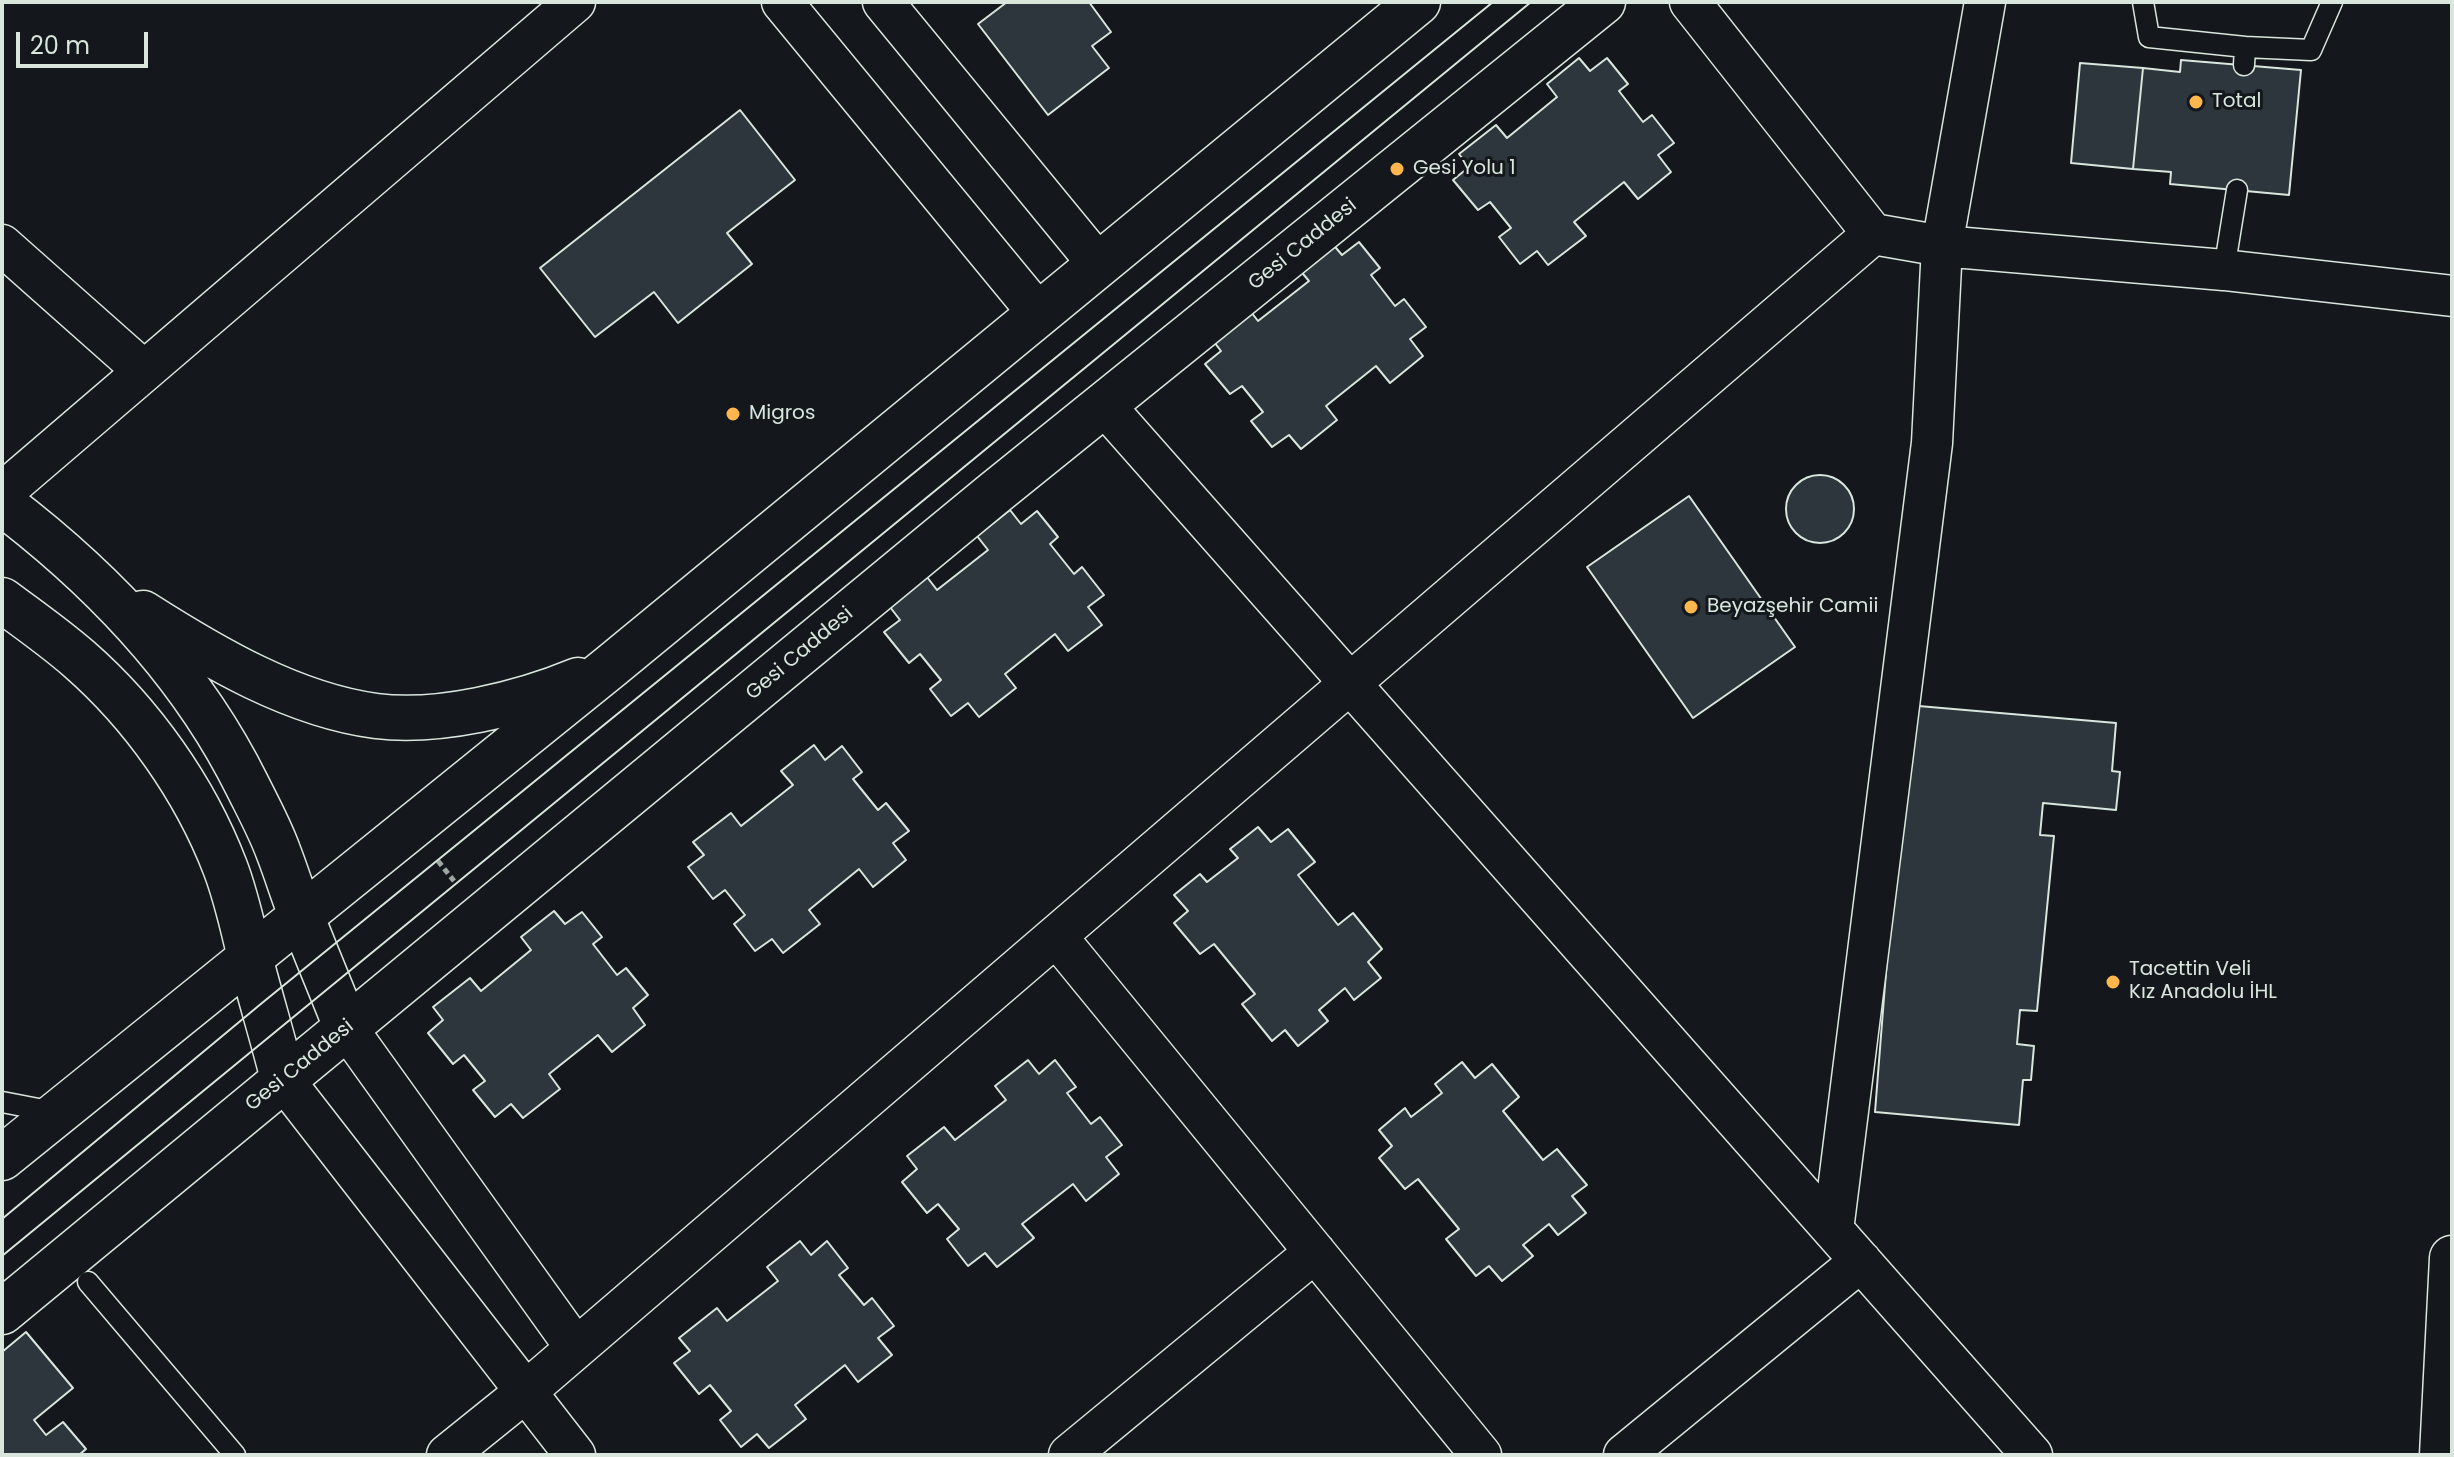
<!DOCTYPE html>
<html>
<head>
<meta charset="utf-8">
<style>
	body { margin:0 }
	#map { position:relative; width:2454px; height:1457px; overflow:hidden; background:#14181c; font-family:Poppins,sans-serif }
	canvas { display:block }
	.frame { position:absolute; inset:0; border:4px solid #d8e6dc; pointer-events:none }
	.scale { position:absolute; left:16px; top:32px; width:132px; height:36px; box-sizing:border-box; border:4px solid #d8e6dc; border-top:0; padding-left:10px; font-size:24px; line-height:28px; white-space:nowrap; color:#d8e6dc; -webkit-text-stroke:6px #14181c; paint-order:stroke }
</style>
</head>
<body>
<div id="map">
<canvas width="2454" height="1457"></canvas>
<div class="frame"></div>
<div class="scale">20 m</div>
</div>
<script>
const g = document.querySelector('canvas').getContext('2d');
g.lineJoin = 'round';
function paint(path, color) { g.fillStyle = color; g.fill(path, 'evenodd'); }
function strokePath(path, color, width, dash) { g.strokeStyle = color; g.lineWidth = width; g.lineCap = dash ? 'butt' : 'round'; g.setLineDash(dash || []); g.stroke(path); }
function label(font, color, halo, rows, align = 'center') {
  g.font = font + ' Poppins,sans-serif'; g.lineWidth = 6; g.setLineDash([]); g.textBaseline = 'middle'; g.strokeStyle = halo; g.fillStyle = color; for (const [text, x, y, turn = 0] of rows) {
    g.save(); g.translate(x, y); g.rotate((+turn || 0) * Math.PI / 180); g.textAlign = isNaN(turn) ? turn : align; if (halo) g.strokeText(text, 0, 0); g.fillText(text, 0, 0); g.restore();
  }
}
const building = new Path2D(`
	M1007 2H1089L1111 32 1092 46 1109 68 1048 115 978 24Z
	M1579 58 1590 71 1607 58 1628 84 1619 91 1643 122 1652 115 1674 143 1658 155 1671 172 1638 199 1624 182 1574 222 1586 236 1548 265 1537 251 1520 264 1499 237 1511 228 1490 202 1478 210 1453 180 1469 167 1459 154 1496 125 1507 138 1557 97 1547 84Z
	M2181 60 2301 70 2289 195 2170 184 2171 172 2133 169 2143 68 2180 72Z
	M2080 63 2143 68 2133 169 2071 163Z
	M740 110 795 180 727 233 752 264 678 323 654 292 595 337 540 268Z
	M1331 242 1342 255 1359 242 1380 268 1371 275 1395 306 1404 299 1426 327 1410 339 1423 356 1390 383 1376 366 1326 406 1337 420 1301 449 1289 435 1272 447 1251 421 1263 412 1242 386 1230 394 1205 364 1221 351 1211 338 1248 308 1258 321 1309 281 1298 268Z
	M1786 509a34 34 0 1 1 68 0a34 34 0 1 1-68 0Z
	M1689 496 1795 647 1693 718 1587 567Z
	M1010 510 1021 524 1037 511 1058 537 1050 544 1074 574 1082 567 1104 595 1088 607 1102 625 1068 651 1055 634 1005 674 1016 688 979 717 968 703 951 716 930 689 941 680 920 654 909 663 884 632 900 620 890 607 927 577 937 590 988 550 977 536Z
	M1907 705 2116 723 2112 771 2120 772 2116 810 2043 803 2040 835 2054 836 2037 1011 2020 1010 2017 1044 2034 1046 2031 1080H2023L2019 1125 1875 1112Z
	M814 745 825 760 842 746 862 772 853 779 878 810 886 803 909 831 893 843 906 860 873 887 859 869 809 910 820 924 783 953 772 939 755 951 734 924 745 915 725 890 713 899 688 867 704 855 693 842 731 813 741 826 793 785 781 771Z
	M1258 827 1271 842 1288 829 1315 862 1298 875 1338 925 1353 913 1382 949 1368 962 1381 978 1354 1000 1345 988 1319 1010 1328 1021 1298 1046 1285 1030 1272 1041 1242 1004 1255 994 1214 944 1200 954 1174 923 1188 911 1174 895 1200 874 1207 882 1238 858 1230 849Z
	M554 911 565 924 582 912 602 937 593 944 617 975 626 968 648 995 633 1008 645 1025 612 1052 598 1035 549 1074 560 1089 523 1118 511 1104 495 1117 473 1090 485 1081 464 1055 453 1064 428 1033 443 1020 433 1007 470 978 481 991 531 950 521 937Z
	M1028 1060 1039 1074 1055 1060 1076 1087 1067 1093 1091 1124 1100 1117 1122 1145 1106 1157 1119 1174 1086 1201 1073 1184 1022 1224 1034 1238 997 1267 985 1253 968 1266 947 1239 959 1229 938 1204 927 1213 902 1182 917 1169 907 1156 944 1127 955 1140 1006 1100 995 1086Z
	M1462 1062 1475 1078 1492 1064 1519 1097 1503 1111 1543 1160 1557 1149 1587 1185 1572 1196 1586 1213 1558 1235 1549 1224 1523 1245 1533 1256 1502 1281 1489 1266 1476 1276 1446 1239 1459 1229 1418 1179 1405 1189 1379 1158 1392 1146 1379 1130 1405 1108 1411 1117 1442 1093 1435 1084Z
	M800 1241 811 1255 827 1241 848 1268 839 1275 864 1305 872 1298 894 1326 878 1338 892 1355 858 1382 845 1365 795 1405 806 1419 769 1448 757 1434 741 1447 720 1420 731 1411 710 1385 699 1394 674 1363 690 1351 679 1338 717 1308 727 1321 778 1281 767 1267Z
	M26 1332 73 1388 34 1420 46 1435 63 1422 86 1449 79 1455H2V1352Z`);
const path = new Path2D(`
	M438 861 454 881`);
const lane = new Path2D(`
	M2143 2 2149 37 2245 47
	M2244 65 2245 47 2311 50 2332 2
	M2224 270 2237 190
	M2 1102 54 1112
	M88 1282 235 1455`);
const street = new Path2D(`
	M782 2 1039 314
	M883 2 1099 265
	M1690 2 1873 234 1942 246 1932 443 1833 1230
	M1985 2 1942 246 2224 270 2452 296
	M2 245 144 371
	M1104 405 2032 1455
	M2 493 575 2
	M1056 936 1481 1455
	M346 1027 576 1348
	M283 1079 575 1455
	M447 1455 524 1393 1873 234
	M1069 1455 1315 1252
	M1624 1455 1861 1261`);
const secondary = new Path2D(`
	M2 503C102 579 191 672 247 785 258 807 270 829 278 851 287 874 294 898 303 920 317 956 332 991 346 1027
	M2 600C28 619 55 638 79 659 142 714 195 789 225 867 237 898 243 929 251 961 261 1000 273 1039 283 1079
	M143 613C212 657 293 705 376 716 438 724 520 704 578 680
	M2 1158 610 667 1418 2
	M2 1312 992 495 1603 2`);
const highway = new Path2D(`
	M2442 1455 2452 1258`);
const tram = new Path2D(`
	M2 1219 262 1003 1493 2
	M2 1256 1531 2`);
const markers = [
	[2196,102,8,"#ffb74d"],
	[1397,169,8,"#ffb74d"],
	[733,414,8,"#ffb74d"],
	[1691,607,8,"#ffb74d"],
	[2113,982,8,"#ffb74d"]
];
const poiNames = [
	["Total",2212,102],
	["Gesi Yolu 1",1413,169],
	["Migros",749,414],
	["Beyazşehir Camii",1707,607],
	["Tacettin Veli",2129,970],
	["Kız Anadolu İHL",2129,993]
];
const streetNames = [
	["Gesi Caddesi",1303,245,-39],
	["Gesi Caddesi",800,654,-40],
	["Gesi Caddesi",300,1066,-39]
];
paint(building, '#2c363c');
strokePath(building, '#d8e6dc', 2);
strokePath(lane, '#d8e6dc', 23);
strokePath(street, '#d8e6dc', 43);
strokePath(secondary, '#d8e6dc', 47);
strokePath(highway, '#d8e6dc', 47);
strokePath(path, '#9da8a2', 5, [6, 4]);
strokePath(lane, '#14181c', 20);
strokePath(street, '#14181c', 40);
strokePath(secondary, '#14181c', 44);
strokePath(highway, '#14181c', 44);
strokePath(tram, '#d8e6dc', 2);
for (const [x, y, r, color] of markers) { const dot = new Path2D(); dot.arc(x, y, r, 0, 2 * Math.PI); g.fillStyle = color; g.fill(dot); strokePath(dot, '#14181c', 3); }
label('20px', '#d8e6dc', '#14181c', poiNames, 'left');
label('20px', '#d8e6dc', '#14181c', streetNames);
</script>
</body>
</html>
